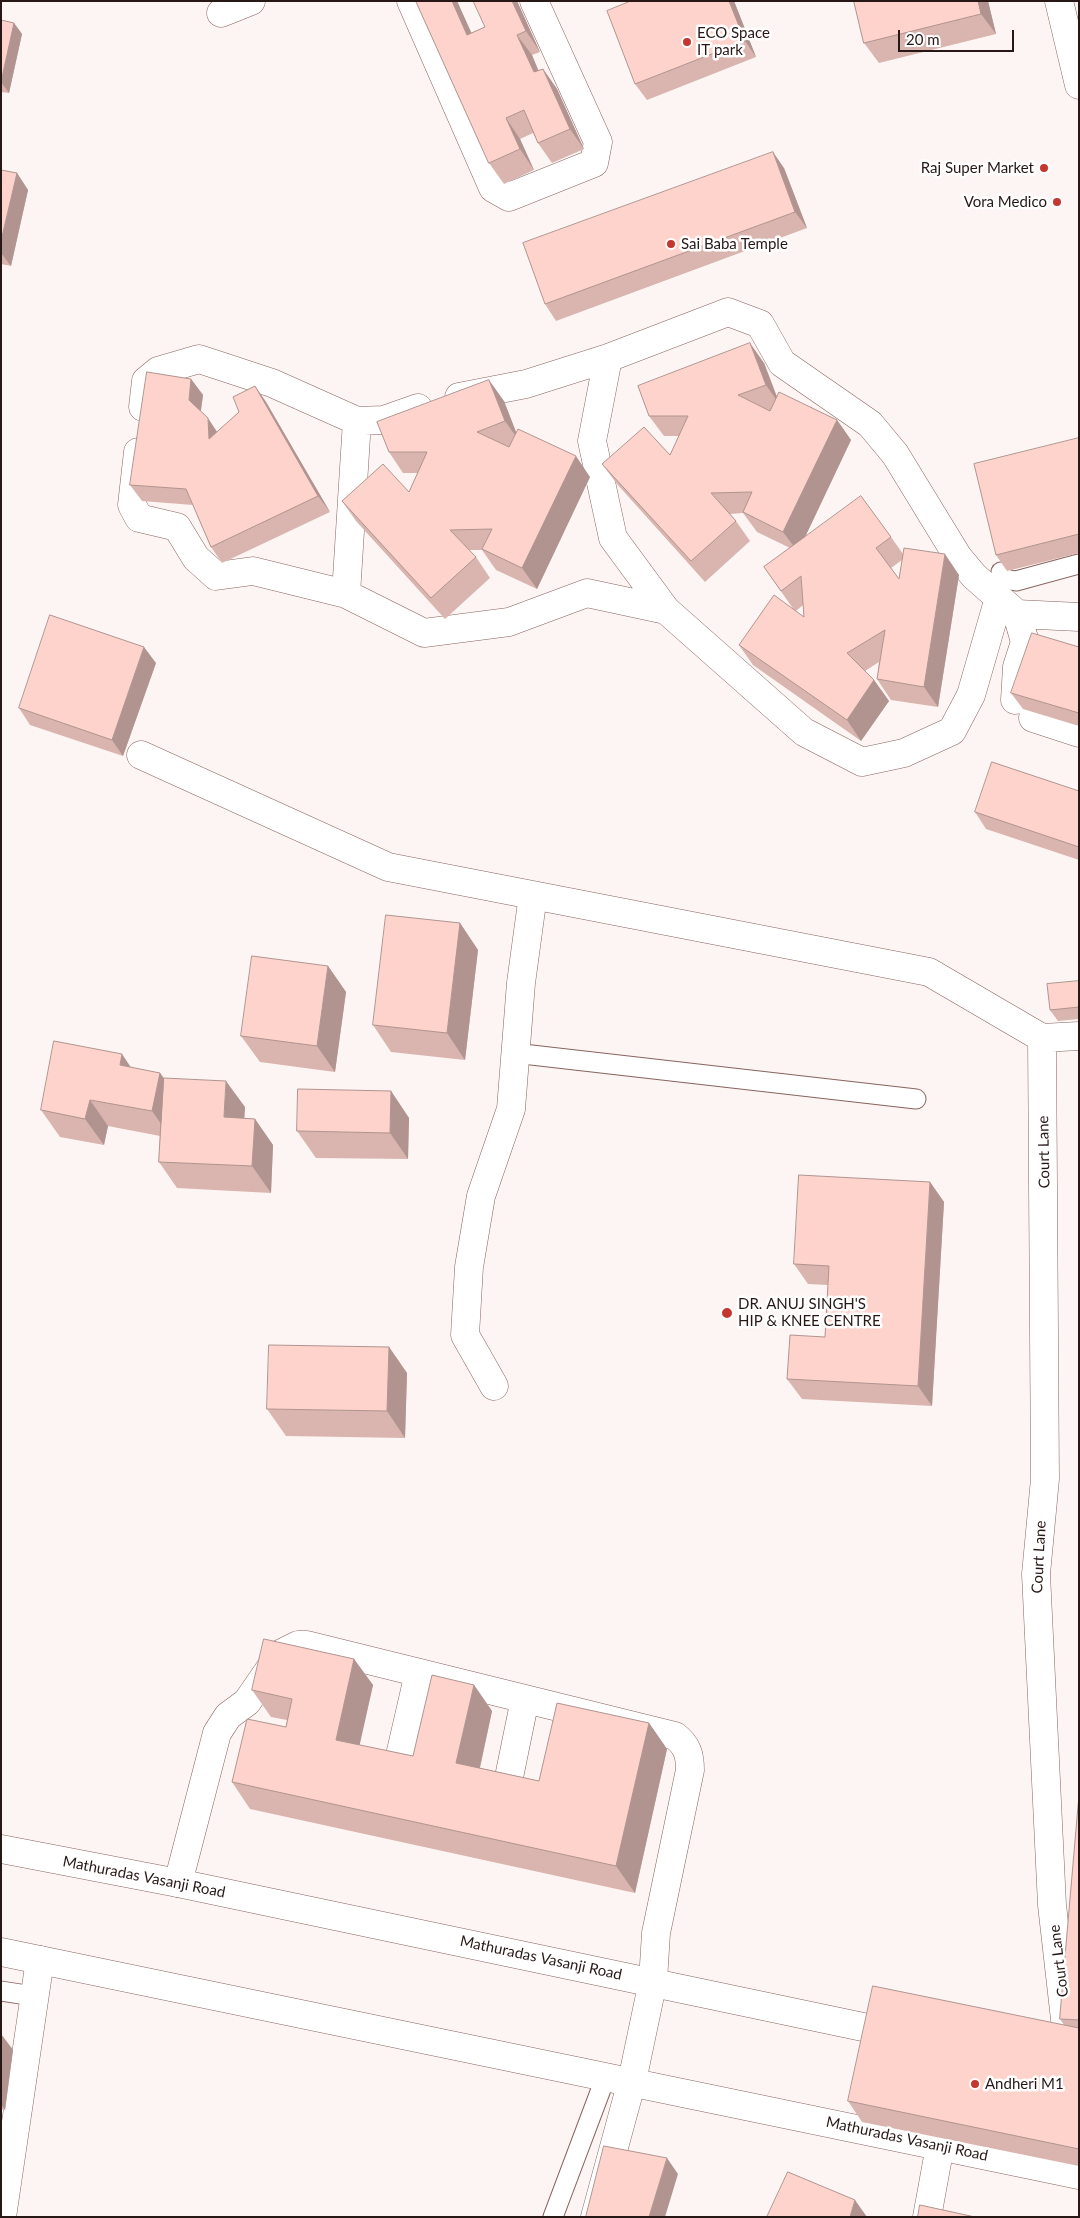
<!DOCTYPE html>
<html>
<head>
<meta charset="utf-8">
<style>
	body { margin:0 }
	#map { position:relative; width:1080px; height:2218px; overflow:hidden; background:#fdf5f3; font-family:Lato,sans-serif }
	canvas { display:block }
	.frame { position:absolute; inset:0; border:2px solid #271816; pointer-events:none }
	.scale { position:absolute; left:898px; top:30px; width:116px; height:22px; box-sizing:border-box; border:2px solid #271816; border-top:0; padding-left:6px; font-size:15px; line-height:18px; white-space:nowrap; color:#271816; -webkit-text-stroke:4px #fff; paint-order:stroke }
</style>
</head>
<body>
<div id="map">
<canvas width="1080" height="2218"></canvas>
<div class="frame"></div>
<div class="scale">20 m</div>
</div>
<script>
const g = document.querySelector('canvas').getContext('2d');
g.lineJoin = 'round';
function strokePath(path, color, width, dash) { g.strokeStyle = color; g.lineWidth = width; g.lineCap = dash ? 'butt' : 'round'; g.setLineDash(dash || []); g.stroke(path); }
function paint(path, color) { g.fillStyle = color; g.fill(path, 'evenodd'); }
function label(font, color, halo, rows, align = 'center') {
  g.font = font + ' Lato,sans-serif'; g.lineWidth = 5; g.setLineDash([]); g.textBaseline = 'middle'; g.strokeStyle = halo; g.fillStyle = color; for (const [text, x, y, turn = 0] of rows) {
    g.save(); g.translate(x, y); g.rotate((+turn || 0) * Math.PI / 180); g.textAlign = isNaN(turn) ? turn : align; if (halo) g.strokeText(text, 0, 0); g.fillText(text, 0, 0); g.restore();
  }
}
const lane = new Path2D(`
	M1001 572 1004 579 1016 581 1079 564
	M514 1053 916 1099
	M1 1991 33 1996
	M553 2217 606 2076`);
const street = new Path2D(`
	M411 1 493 188 509 197 594 163 598 142 534 1
	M221 13 251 1
	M459 397 526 384 608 358
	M143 407 146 381 158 371 199 359 272 383 357 421 384 420 418 408
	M138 452 132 505 139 518 177 527 196 558 216 576 253 571 346 594 424 633 509 622 587 593 666 610
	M346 594 357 421
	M999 598 971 695 952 731 904 753 862 762 804 732 666 610 613 538 592 441 608 358 728 312 760 324 782 363 870 424 895 454 958 557 974 576 1017 614 1025 642 1017 667 1015 700
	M1017 614 1079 617
	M1033 718 1079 733
	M141 755 388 867 929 972 1042 1038 1079 1036
	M1042 1038 1045 1479 1036 1574 1052 1905 1066 2028
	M494 1386 465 1335 469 1267 481 1196 511 1109 521 983 533 895
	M398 1764 419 1673
	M507 1787 525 1699
	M178 1883 217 1733 228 1716 247 1702 280 1654 298 1645H307L675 1736C687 1745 690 1755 690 1770L656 1933 653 1981 632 2081 595 2217
	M2 2217 40 1960
	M927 2217 940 2146`);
const secondary = new Path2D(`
	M1059 1 1079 85
	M1 1849 178 1883 901 2035
	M1 1952 1079 2175`);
const wall = new Path2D(`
	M416 1H457L471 33 485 27 517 1 540 52 532 55 538 71 543 69 557 89 584 149 552 163 538 143 533 133 520 139 534 170 504 184 489 163Z
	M734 1 756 57 647 100 635 84Z
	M854 1H988L996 34 879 63 864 43Z
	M1 20 14 23 22 34 9 93 1 92Z
	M784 168 807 228 556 321 545 304Z
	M1 170 17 173 28 190 11 266 1 264Z
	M764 363 777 397 837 420 851 440 805 537H891L903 554 959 575 938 707 891 700 877 679 879 662 865 671 874 680 889 701 861 741 753 665 739 645 794 610 764 567 790 548 757 532 743 513 730 514 736 521 750 541 705 582 617 484 602 464 670 455 679 436H664L649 416ZM902 560 899 579 891 568ZM803 605 804 617 796 611Z
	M191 379 203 395 201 411 217 432 239 412 255 386 266 402 330 512 222 563 211 547 193 505 142 501 130 485Z
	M504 401 516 433 590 477 537 589 496 570 482 550H469L476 557 490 578 445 619 356 521 342 501 409 492 418 473H403L389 452Z
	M1079 438V553L1007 571 996 555Z
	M1079 647V726L1023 709 1011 693Z
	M156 663 123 756 30 725 19 708Z
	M1079 791V860L986 829 975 812Z
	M460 923 478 950 465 1060 391 1052 373 1025Z
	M328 966 346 992 335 1072 260 1062 241 1036Z
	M1079 981V1019L1058 1021 1050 1010Z
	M131 1068 160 1073 164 1078 245 1107 244 1118 255 1119 273 1145 271 1193 177 1188 159 1162 160 1136 108 1126 104 1145 60 1137 41 1110Z
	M391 1091 409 1118 408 1159 316 1158 297 1131Z
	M930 1182 944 1202 932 1406 802 1399 787 1379 825 1337 828 1285 808 1284 794 1264Z
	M389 1347 407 1373 405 1438 286 1436 267 1409Z
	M354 1659 373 1685 359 1745 413 1756 474 1685 492 1711 480 1768 539 1781 649 1723 667 1749 635 1893 250 1809 232 1782 286 1727 287 1720 271 1717 252 1690Z
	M1079 1795V2166L862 2122 848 2101 1064 2025 1060 2019Z
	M1 2034 13 2050 5 2110 2 2109 1 2112Z`);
const shadedWall = new Path2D(`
	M452 1H457L482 56 467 35Z
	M512 1H517L540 52 526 31Z
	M729 1H734L756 57 745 41Z
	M978 1H988L996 34 981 14Z
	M14 23 22 34 9 93 1 82Z
	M517 35 532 55 548 93 534 72Z
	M543 69 557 89 584 149 570 129Z
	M506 118 520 139 534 170 520 149Z
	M773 152 784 168 807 228 795 212Z
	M17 173 28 190 11 266 1 253V241Z
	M750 343 764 363 780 405 766 385Z
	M191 379 203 395 200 416 189 400Z
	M489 380 504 401 520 442 505 421Z
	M255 386 266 402 330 512 318 496Z
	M208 418 219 435 209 439Z
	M837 420 851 440 798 552 783 532Z
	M576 456 590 477 537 589 522 568Z
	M945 554 959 575 938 707 924 687Z
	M144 647 156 663 123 756 112 740Z
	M874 680 889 701 861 741 847 720Z
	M460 923 478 950 465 1060 447 1033Z
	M328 966 346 992 335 1072 317 1046Z
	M122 1054 140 1081 120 1065Z
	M160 1073 178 1099 171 1138 152 1111Z
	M226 1081 245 1107 243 1143 224 1117Z
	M391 1091 409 1118 408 1159 390 1133Z
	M90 1100 108 1126 104 1145 85 1119Z
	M255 1119 273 1145 271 1193 252 1166Z
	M930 1182 944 1202 932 1406 918 1386Z
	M389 1347 407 1373 405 1438 387 1411Z
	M354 1659 373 1685 355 1766 336 1740Z
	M474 1685 492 1711 475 1790 456 1763Z
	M649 1723 667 1749 635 1893 616 1866Z
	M1 2034 13 2050 5 2110 1 2104Z
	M667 2158 678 2174 665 2217H649Z
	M855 2200 867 2217H850Z`);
const building = new Path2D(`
	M416 1H452L467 35 485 27 473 1H512L526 31 517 35 534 72 543 69 570 129 538 143 524 110 506 118 520 149 489 163Z
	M631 1H729L745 41 635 84 607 11Z
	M854 1H978L981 14 864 43Z
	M1 20 14 23 1 82Z
	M773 152 795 212 545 304 523 243Z
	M1 170 17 173 1 241Z
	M750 343 766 385 738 395 770 411 779 392 837 420 783 532 743 512 752 492 711 493 736 521 691 561 602 464 644 427 670 455 688 416H649L638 386Z
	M147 372 191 379 189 400 208 418 209 439 239 412 233 397 255 386 318 496 211 547 186 489 130 485Z
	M489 380 505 421 477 432 509 447 518 429 576 456 522 568 482 549 492 529 450 530 476 557 431 598 342 501 383 464 409 492 427 452H389L377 422Z
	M1079 438V534L996 555 974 464Z
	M861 496 891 537 876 548 899 579 904 548 945 554 924 687 877 679 885 630 847 653 874 680 847 720 739 645 774 595 804 617 801 576 781 591 764 567Z
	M50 615 144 647 112 740 19 708Z
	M1032 633 1079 647V713L1011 693Z
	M992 762 1079 791V847L975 812Z
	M386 915 460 923 447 1033 373 1025Z
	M252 956 328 966 317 1046 241 1036Z
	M1079 981V1007L1050 1010 1047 984Z
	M54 1041 122 1054 120 1065 160 1073 152 1111 90 1100 85 1119 41 1110Z
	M164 1078 226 1081 224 1117 255 1119 252 1166 159 1162Z
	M298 1089 391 1091 390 1133 297 1131Z
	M799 1175 930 1182 918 1386 787 1379 790 1335 825 1337 829 1266 794 1264Z
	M269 1345 389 1347 387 1411 267 1409Z
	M264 1639 354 1659 336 1740 413 1756 432 1675 474 1685 456 1763 539 1781 557 1703 649 1723 616 1866 232 1782 247 1719 286 1727 292 1699 252 1690Z
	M1079 1795V2020L1060 2019Z
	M873 1986 1079 2028V2149L848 2101Z
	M604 2146 667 2158 649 2217H586Z
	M788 2172 855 2200 850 2217H767Z
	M920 2205 975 2217H918Z`);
const markers = [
	[687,42,5,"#c4362e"],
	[1044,168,5,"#c4362e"],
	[1057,202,5,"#c4362e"],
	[671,244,5,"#c4362e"],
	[727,1313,6,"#c4362e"],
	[975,2084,5,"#c4362e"]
];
const poiNames = [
	["ECO Space",697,33],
	["IT park",697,50],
	["Raj Super Market",1034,168,"right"],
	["Vora Medico",1047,202,"right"],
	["Sai Baba Temple",681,244],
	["DR. ANUJ SINGH'S",738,1304],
	["HIP & KNEE CENTRE",738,1321],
	["Andheri M1",985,2084]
];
const streetNames = [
	["Court Lane",1044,1152,-91],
	["Court Lane",1039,1557,-87],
	["Mathuradas Vasanji Road",144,1877,11],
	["Mathuradas Vasanji Road",541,1958,12],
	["Court Lane",1059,1961,-97],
	["Mathuradas Vasanji Road",907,2139,12]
];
strokePath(lane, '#88645f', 21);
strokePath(street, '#88645f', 29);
strokePath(secondary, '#88645f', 29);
strokePath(lane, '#fff', 19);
strokePath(street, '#fff', 28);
strokePath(secondary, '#fff', 28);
paint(wall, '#dab5af');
paint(shadedWall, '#b1948f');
paint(building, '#fdd3cc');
strokePath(building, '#b1948f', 1);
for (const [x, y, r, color] of markers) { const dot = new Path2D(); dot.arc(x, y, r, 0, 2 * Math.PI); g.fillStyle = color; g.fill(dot); strokePath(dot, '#fff', 2); }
label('15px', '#271816', '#fff', poiNames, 'left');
label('15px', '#271816', '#fff', streetNames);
</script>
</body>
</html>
